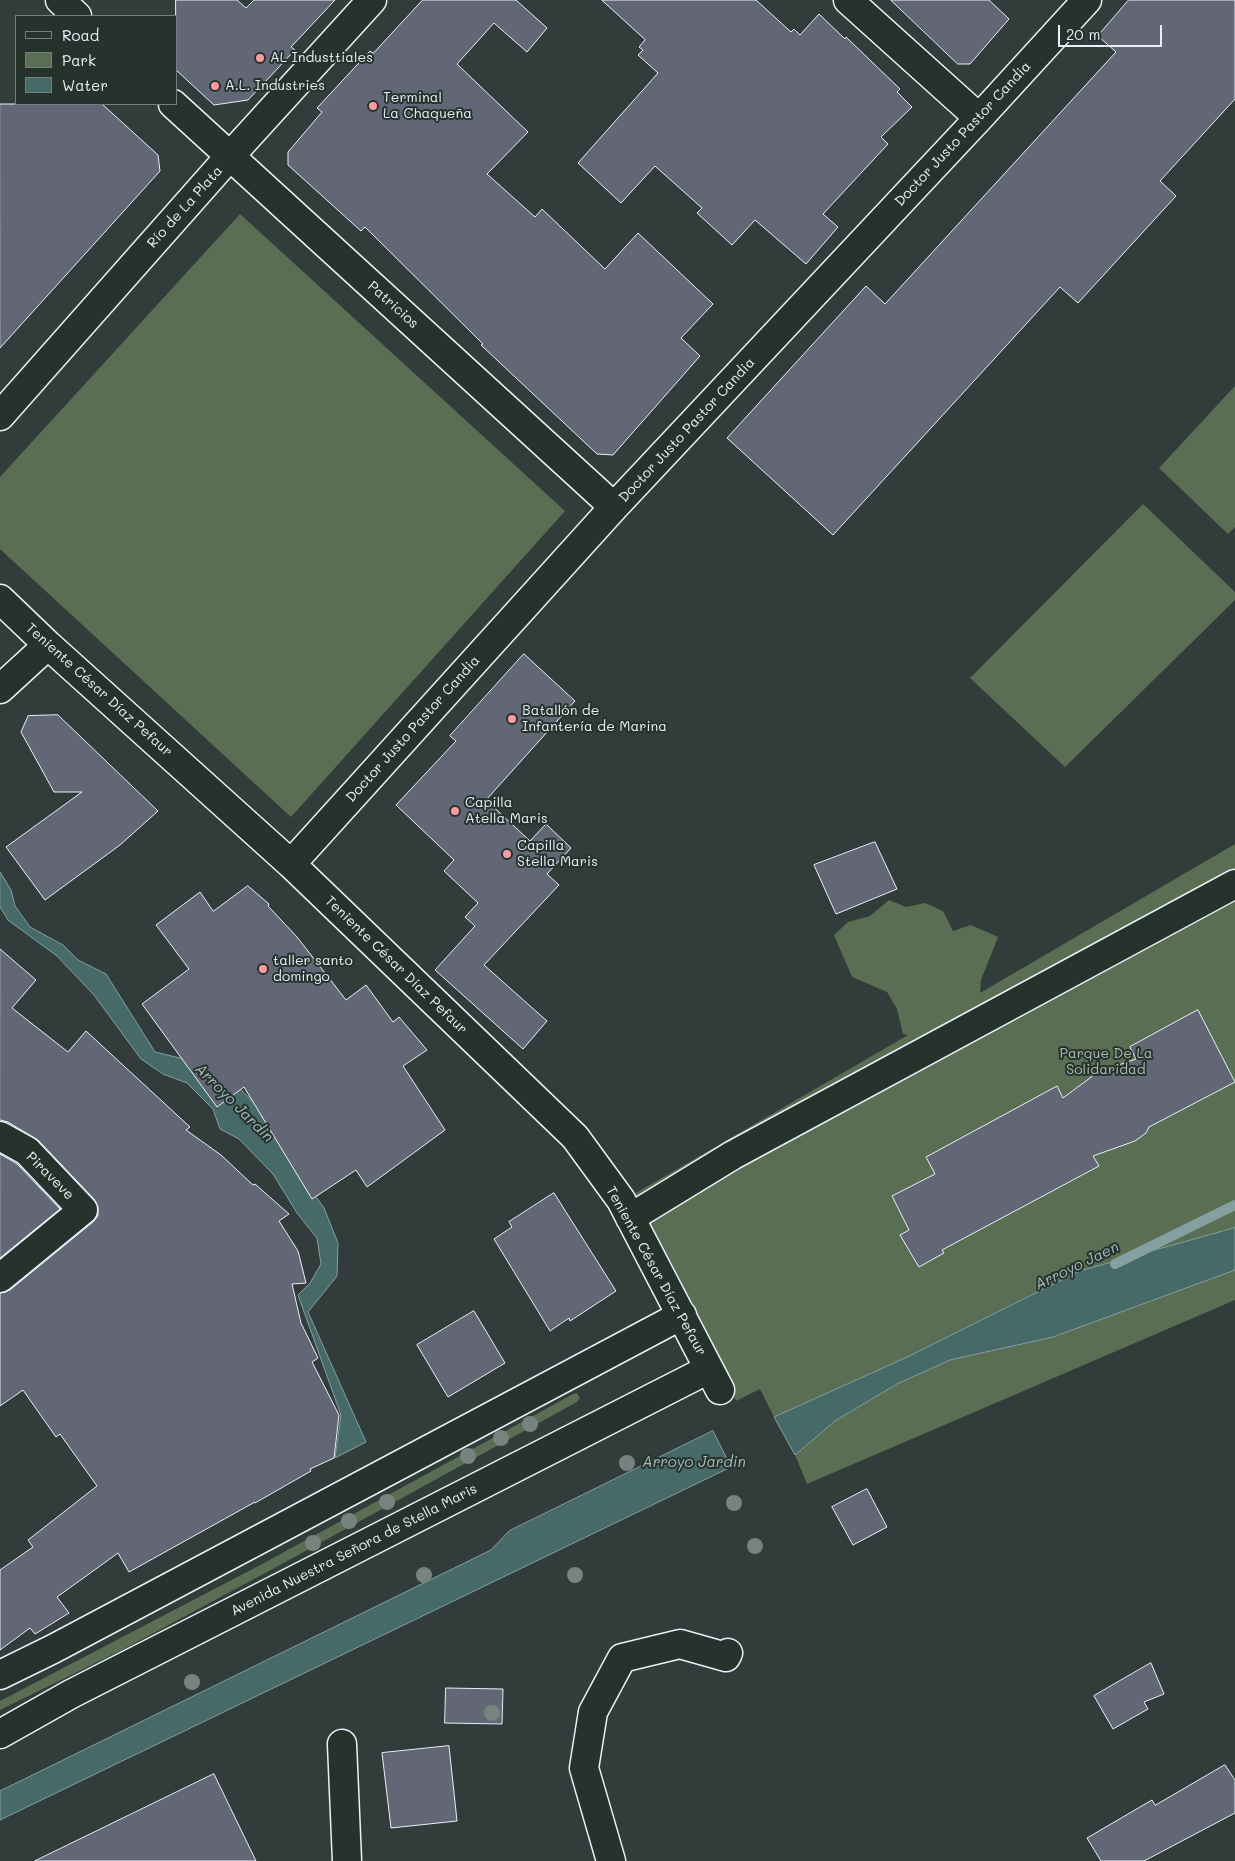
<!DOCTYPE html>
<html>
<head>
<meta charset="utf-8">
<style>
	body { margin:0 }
	#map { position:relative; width:1235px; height:1861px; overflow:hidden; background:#323d3b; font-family:Mali,sans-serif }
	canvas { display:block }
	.legend { position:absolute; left:15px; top:15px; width:162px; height:90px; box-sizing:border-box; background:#26332d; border:1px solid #747f7e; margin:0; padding:6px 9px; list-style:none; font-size:15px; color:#e8f1f8 }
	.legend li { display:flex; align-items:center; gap:10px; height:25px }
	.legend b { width:25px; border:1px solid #747f7e }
	.scale { position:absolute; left:1058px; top:25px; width:104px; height:22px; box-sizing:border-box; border:2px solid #e8f1f8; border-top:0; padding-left:6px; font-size:15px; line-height:18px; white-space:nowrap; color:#e8f1f8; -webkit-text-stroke:4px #26332d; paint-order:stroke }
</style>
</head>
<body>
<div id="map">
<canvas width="1235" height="1861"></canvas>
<ul class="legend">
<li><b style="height:6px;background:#26332d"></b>Road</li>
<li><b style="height:14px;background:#596e52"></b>Park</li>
<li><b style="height:14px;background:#456a67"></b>Water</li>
</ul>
<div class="scale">20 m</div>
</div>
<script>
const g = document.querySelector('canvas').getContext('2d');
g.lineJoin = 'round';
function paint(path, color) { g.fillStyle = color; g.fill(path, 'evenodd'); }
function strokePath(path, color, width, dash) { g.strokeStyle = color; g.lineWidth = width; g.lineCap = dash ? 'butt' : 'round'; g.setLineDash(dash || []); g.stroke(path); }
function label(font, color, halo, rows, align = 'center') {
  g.font = font + ' Mali,sans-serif'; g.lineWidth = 4; g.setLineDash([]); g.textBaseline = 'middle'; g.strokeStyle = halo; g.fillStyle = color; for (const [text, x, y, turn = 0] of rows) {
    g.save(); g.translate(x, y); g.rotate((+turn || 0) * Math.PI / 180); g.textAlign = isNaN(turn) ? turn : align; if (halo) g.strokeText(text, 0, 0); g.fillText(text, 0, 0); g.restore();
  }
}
const green = new Path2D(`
	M240 214 565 511 291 817 0 549V477Z
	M1235 386V527L1228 534 1159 468Z
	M1143 504 1235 592V600L1065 767 970 678Z
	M1235 844V1228L1080 1271 905 1358 774 1417 760 1389 736 1401 717 1352 672 1264 629 1197 908 1035 903 1034 897 1009 887 992 852 977 834 935 848 922 870 916 889 900 906 907 925 903 943 911 953 931 971 925 998 937 981 980 980 993Z
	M1235 1270V1300L807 1484 795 1455 835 1421 897 1384 950 1360 1053 1337Z
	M577 1393 580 1398 577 1402 269 1571 122 1650 0 1710V1701L264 1563 573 1394Z`);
const water = new Path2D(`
	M0 872 11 890 15 906 30 927 63 945 78 960 106 974 155 1052 184 1059 239 1088 266 1114 292 1163 324 1208 338 1243 337 1276 308 1312 366 1442 335 1458 341 1415 298 1295 310 1283 321 1264 317 1238 297 1213 273 1174 239 1139 220 1129 213 1109 187 1083 163 1074 141 1059 94 995 57 956 8 920 0 907Z
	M1235 1228V1270L1053 1337 950 1360 897 1384 835 1421 795 1455 774 1417 905 1358 1080 1271Z
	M713 1431 731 1467 0 1820V1791L491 1550 509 1531Z`);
const stream = new Path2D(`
	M1115 1264 1235 1205`);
const building = new Path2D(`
	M176 0H237L246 8 254 0H335L291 47 295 50 248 100 214 105 176 70Z
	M423 0H516L547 28 527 52 494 23 457 64 528 132 487 174 535 217 542 209 605 269 638 233 713 304 681 338 700 356 613 455 597 454 481 345 483 344 365 227 361 231 288 165V152L322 112 317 108 370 51 373 53Z
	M602 0H756L791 32 794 29 800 35 819 14 845 39 846 37 900 89 897 92 912 107 881 137 888 144 823 214 838 227 806 264 755 220 732 245 697 213 702 208 655 166 621 203 578 163 658 73 638 55 643 50 639 47 645 40Z
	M891 0H989L1009 19 970 64H958Z
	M1129 0H1235V99L1160 181 1176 196 1078 303 1060 287 833 535 727 438 866 286 885 304 1116 52 1098 36Z
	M0 104H102L158 155 160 171 0 348Z
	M524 654 575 701 486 800 530 841 546 824 571 848 547 874 559 885 484 965 547 1021 523 1049 435 970 475 926 465 917 478 903 444 871 454 860 396 805 456 741 450 736Z
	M58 715 158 811 120 845 45 900 6 847 82 792H54L21 732 28 716Z
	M875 842 897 889 836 914 814 865Z
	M248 886 269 904 268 906 297 937 346 1000 366 985 393 1022 399 1017 427 1050 403 1066 445 1130 367 1187 356 1170 312 1199 244 1087 217 1107 142 1004 189 969 156 925 200 892 213 911Z
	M0 949 36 980 12 1008 68 1052 86 1031 190 1127 186 1130 221 1155 253 1185 255 1184 289 1214 279 1221 298 1251 306 1283 292 1284 301 1323 318 1358 312 1362 339 1415 334 1458 310 1469 311 1471 255 1503V1502L129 1572 118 1553 57 1597 69 1613 35 1634 30 1628 0 1650V1570L33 1547 28 1540 97 1486 60 1434 56 1437 23 1390 0 1406V1293L10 1290 93 1222 98 1216V1207L94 1199 38 1140 8 1122 0 1120Z
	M1198 1010 1235 1082 1149 1127 1146 1133 1135 1141 1093 1156 1099 1166 942 1250 944 1253 919 1267 900 1235 909 1230 892 1196 935 1174 926 1157 1057 1086 1063 1098 1098 1072 1136 1059 1130 1047Z
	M0 1154 17 1164 60 1209 0 1258Z
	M554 1193 616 1291 570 1321 569 1318 550 1331 494 1239 512 1227 509 1222Z
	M474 1311 505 1363 448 1397 417 1345Z
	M867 1489 887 1527 853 1545 832 1507Z
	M1151 1663 1164 1694 1144 1702 1148 1709 1113 1729 1094 1696Z
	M446 1688 503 1689 502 1724 445 1723Z
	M449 1746 457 1821 391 1828 382 1753Z
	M1225 1765 1235 1780V1813L1144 1861H1101L1087 1838 1152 1800 1155 1805Z
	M214 1774 256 1861H35Z`);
const minor = new Path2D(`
	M60 0 77 16
	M848 0 979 118
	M173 104 614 507
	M0 416 230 156 372 0
	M0 599 48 645 291 864 575 1137 621 1200 720 1390
	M0 689 48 645
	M291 864 614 507 979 118 1087 0
	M0 1136 27 1151 83 1210 0 1278
	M630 1218 733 1155 1235 884
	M0 1675 53 1649 682 1315
	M0 1734 71 1694 709 1369
	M342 1744 347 1861
	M611 1861 584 1768 593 1712 622 1658 680 1644 726 1657 728 1653`);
const trees = [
	[530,1424],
	[501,1438],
	[468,1456],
	[627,1463],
	[387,1502],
	[734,1503],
	[349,1521],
	[313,1543],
	[755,1546],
	[424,1575],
	[575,1575],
	[192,1682],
	[492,1713]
];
const markers = [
	[260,58,5,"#ff9aa2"],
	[215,86,5,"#ff9aa2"],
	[373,106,5,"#ff9aa2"],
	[512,719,5,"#ff9aa2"],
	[455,811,5,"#ff9aa2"],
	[507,854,5,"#ff9aa2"],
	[263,969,5,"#ff9aa2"]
];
const poiNames = [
	["AL Industtiales",270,58],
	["A.L. Industries",225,86],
	["Terminal",383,98],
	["La Chaqueña",383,114],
	["Batallón de",522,711],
	["Infantería de Marina",522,727],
	["Capilla",465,803],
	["Atella Maris",465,819],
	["Capilla",517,846],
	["Stella Maris",517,862],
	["taller santo",273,961],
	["domingo",273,977]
];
const streetNames = [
	["Doctor Justo Pastor Candia",963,134,-47],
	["Río de La Plata",185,207,-48],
	["Patricios",393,305,42],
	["Doctor Justo Pastor Candia",687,430,-47],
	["Teniente César Díaz Pefaur",99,690,42],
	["Doctor Justo Pastor Candia",413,729,-48],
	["Teniente César Díaz Pefaur",396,965,44],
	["Piraveve",50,1176,45],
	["Teniente César Díaz Pefaur",656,1271,61],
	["Avenida Nuestra Señora de Stella Maris",354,1550,-27]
];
const parkNames = [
	["Parque De La",1106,1054],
	["Solidaridad",1106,1070]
];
const waterNames = [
	["Arroyo Jardin",234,1103,45],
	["Arroyo Jaen",1077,1266,-26],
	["Arroyo Jardin",694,1462]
];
paint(green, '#596e52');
paint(water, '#456a67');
strokePath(water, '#86a0a1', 1);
strokePath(stream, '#86a0a1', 10);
paint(building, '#636674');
strokePath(building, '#e8f1f8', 1);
strokePath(minor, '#e8f1f8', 31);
strokePath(minor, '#26332d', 28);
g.fillStyle = '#77837f';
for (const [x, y] of trees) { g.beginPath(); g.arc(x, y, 8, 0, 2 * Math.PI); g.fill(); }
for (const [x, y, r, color] of markers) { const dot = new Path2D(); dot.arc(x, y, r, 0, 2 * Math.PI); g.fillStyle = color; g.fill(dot); strokePath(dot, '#26332d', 2); }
label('14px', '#e8f1f8', '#26332d', poiNames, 'left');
label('14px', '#e8f1f8', '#26332d', streetNames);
label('14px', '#afbdb6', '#26332d', parkNames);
label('italic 15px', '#a7bbbe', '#26332d', waterNames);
</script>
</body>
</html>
